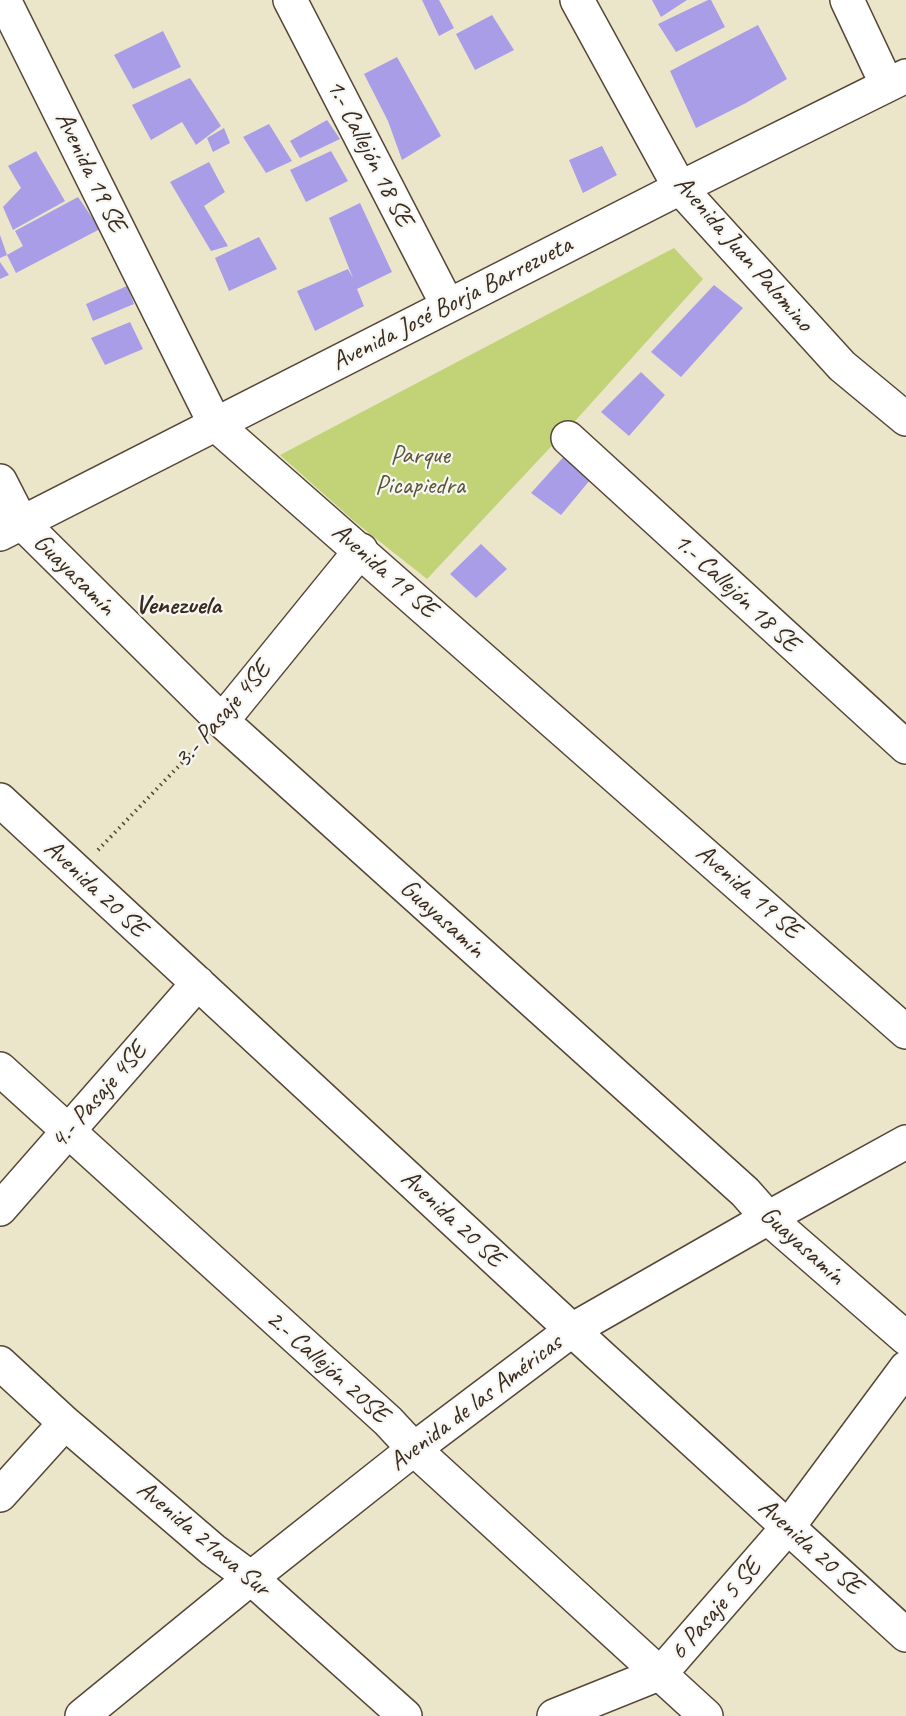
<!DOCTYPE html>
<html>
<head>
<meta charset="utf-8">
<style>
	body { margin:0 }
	canvas { display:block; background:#ebe6ca }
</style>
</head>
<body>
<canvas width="906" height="1716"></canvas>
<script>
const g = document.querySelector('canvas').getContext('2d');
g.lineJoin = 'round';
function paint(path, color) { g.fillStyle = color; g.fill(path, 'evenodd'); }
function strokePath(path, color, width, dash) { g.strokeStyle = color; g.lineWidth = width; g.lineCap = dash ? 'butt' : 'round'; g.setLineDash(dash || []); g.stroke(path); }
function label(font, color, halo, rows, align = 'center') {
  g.font = font + ' Caveat,sans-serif'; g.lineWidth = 4.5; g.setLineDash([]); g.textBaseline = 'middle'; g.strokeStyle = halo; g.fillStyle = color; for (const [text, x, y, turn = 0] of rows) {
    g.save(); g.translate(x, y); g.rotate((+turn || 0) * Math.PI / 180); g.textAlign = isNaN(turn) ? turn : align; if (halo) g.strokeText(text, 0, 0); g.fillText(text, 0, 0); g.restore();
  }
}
const green = new Path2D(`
	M674 248 703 279 576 420 427 579 355 522 280 455Z`);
const building = new Path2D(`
	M422 0H439L454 28 439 36Z
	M652 0H687L661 17Z
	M708 0H711L725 27 676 52 658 24Z
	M492 15 514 50 475 70 456 34Z
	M758 25 787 79 746 103 696 128 670 71Z
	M163 31 181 67 133 89 114 55Z
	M397 57 441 136 402 160 388 121 364 74Z
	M190 78 221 126 196 145 182 122 151 140 132 105Z
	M327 120 340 139 300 158 290 141Z
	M269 124 292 161 266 173 243 137Z
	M224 128 230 143 213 152 207 138Z
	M602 146 617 175 583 193 569 160Z
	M36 151 65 201 13 230 3 207 21 188 8 166Z
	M331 151 348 181 306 202 290 170Z
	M209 162 225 192 204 206 228 246 211 251 170 182Z
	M78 197 100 229 16 273 7 255 23 246 15 231Z
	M360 203 392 272 357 289 364 306 315 331 297 291 348 269 353 278 329 218Z
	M0 235 7 255 0 258Z
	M259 237 277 269 229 291 215 258Z
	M0 262 9 275 0 279Z
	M714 285 743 308 681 377 651 352Z
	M127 286 134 304 93 321 86 304Z
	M130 322 143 349 105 365 91 338Z
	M641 372 665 395 629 436 601 412Z
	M568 452 595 474 561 515 531 493Z
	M481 544 507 569 476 598 450 574Z`);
const path = new Path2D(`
	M98 850 201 743`);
const minor = new Path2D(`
	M4 0 215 424 906 1032
	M290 0 448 306
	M847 0 887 85
	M568 438 906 747
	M0 481 21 522 222 721 745 1192 768 1218 906 1338
	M0 534 680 188 906 76
	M222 721 361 550
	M0 800 572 1330 906 1635
	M0 1069 388 1421 414 1449 706 1716
	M0 1209 198 983
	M0 1363 65 1423 213 1550 251 1578 405 1716
	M0 1495 65 1423
	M554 1716 661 1673 788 1527 906 1368`);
const tertiary = new Path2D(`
	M577 0 680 188 842 366 906 419
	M82 1716 251 1578 414 1449 572 1330 768 1218 906 1142`);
const streetNames = [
	["1.- Callejón 18 SE",369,153,63],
	["Avenida 19 SE",90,172,64],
	["Avenida Juan Palomino",743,254,49],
	["Avenida José Borja Barrezueta",452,304,-27],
	["Avenida 19 SE",384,571,41],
	["Guayasamín",74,575,45],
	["1.- Callejón 18 SE",736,593,43],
	["3.- Pasaje 4SE",223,715,-49],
	["Avenida 20 SE",95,889,43],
	["Avenida 19 SE",748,892,41],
	["Guayasamín",442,919,42],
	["4.- Pasaje 4SE",99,1096,-49],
	["Avenida 20 SE",452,1219,43],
	["Guayasamín",802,1246,42],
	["2.- Callejón 20SE",327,1367,42],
	["Avenida de las Américas",476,1403,-37],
	["Avenida 21ava Sur",203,1539,40],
	["Avenida 20 SE",810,1547,42],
	["6 Pasaje 5 SE",716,1610,-49]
];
const parkNames = [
	["Parque",420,456],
	["Picapiedra",420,486]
];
const neighbourhoodNames = [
	["Venezuela",178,606]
];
paint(green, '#c1d376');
paint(building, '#a99de7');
strokePath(minor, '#554638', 36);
strokePath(tertiary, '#554638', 36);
strokePath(path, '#554638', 4, [1.5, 4.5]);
strokePath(minor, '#fff', 33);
strokePath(tertiary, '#fff', 33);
label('26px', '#3b2a1e', '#f6f6f2', streetNames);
label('26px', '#5c5434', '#f6f6f2', parkNames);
label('bold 27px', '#3b2a1e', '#f6f6f2', neighbourhoodNames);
</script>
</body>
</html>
